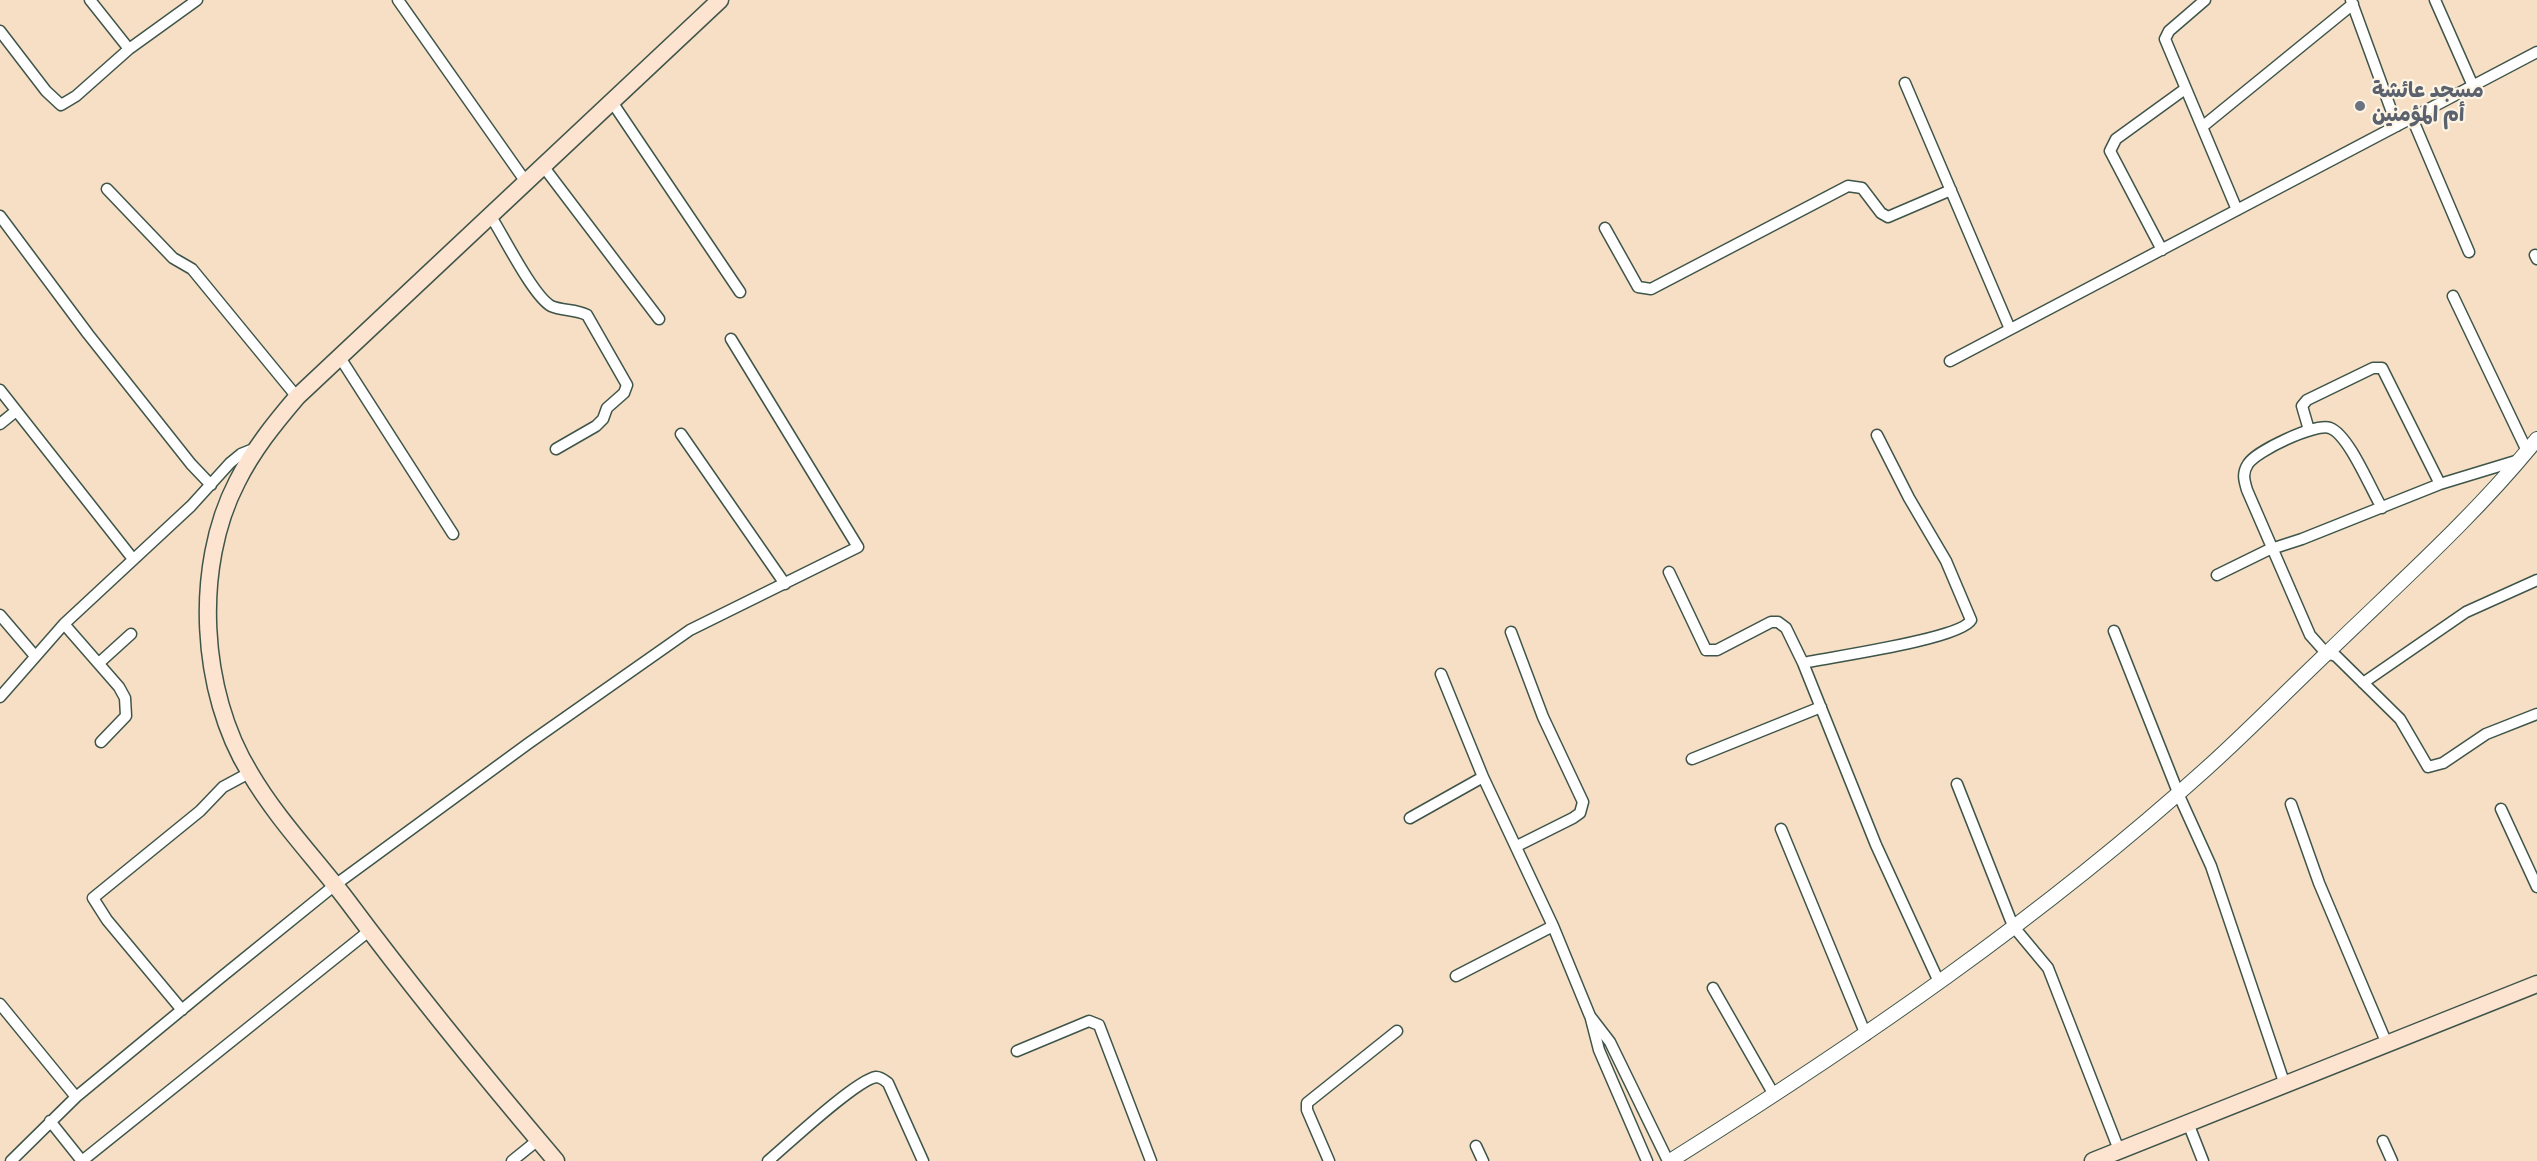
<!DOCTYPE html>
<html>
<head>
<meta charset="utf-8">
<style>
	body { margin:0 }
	canvas { display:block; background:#f6dfc4 }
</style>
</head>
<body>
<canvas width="2537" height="1161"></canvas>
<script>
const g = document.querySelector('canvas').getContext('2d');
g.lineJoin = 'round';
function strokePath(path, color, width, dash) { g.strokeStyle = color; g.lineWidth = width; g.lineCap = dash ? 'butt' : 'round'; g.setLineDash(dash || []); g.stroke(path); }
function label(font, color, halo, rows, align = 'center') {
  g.font = font + ' Dekko,"Playpen Sans Arabic",sans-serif'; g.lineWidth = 4.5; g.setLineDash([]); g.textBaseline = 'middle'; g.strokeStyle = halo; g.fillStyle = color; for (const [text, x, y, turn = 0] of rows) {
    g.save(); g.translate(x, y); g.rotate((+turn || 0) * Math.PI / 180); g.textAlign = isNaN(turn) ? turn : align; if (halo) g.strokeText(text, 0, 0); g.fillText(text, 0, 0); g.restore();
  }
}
const minor = new Path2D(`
	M90 0 129 49 197 0
	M398 0 526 182
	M2205 0 2169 31 2165 39 2237 210
	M2351 0 2397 126
	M2435 0 2473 86
	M0 31 46 91 61 105 76 96 129 49
	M1905 83 2010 329
	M612 102 740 292
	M2412 118 2469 252
	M2202 127 2353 4
	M543 166 659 319
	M107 189 173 258 192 269 297 397
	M490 215C503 235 533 296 551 306 562 311 576 309 587 315L627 385 624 393 607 408 603 419 596 426 556 449
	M0 216 88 334 191 464 211 485
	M1605 228 1638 287 1651 289 1848 186 1862 188 1881 213 1888 217 1951 190
	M2162 250 2110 151 2116 139 2185 89
	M2535 255 2537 259
	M2453 296 2527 451
	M339 356 453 534
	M1950 361 2537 52
	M0 390 133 559
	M0 424 16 411
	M2309 430 2302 406 2307 400 2373 368H2382L2440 484
	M681 434 785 584
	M2382 508C2371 490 2349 435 2330 428 2315 423 2256 451 2248 464 2242 473 2244 480 2247 490L2310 635 2326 653 2336 656 2400 719 2428 767 2443 763 2486 734 2537 714
	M1669 572 1706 650H1717L1771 622H1778L1786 628 1803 663 1876 845 1939 982
	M2217 575 2268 550 2302 539 2440 484 2519 460
	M0 615 35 656
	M64 624 119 687 125 698 126 716 101 742
	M2114 631 2181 800 2211 866 2285 1085
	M1511 632 1543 717 1583 802 1580 813 1573 818 1517 846
	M99 663 131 634
	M1803 663C1831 657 1961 639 1971 620L1946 561 1909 498 1877 435
	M1441 674 1483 777 1553 926 1590 1016 1610 1042 1668 1161
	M2363 683 2466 612 2537 580
	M0 697 64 624 191 506 230 463 241 454 256 448
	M1692 759 1821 707
	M1957 784 2013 926 2048 968 2119 1150
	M2291 804 2319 883 2387 1044
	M2501 809 2537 887
	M1410 818 1483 777
	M1781 829 1866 1035
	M1456 976 1553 926
	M1713 988 1773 1093
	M0 1004 76 1097
	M182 1010 107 920 93 898 200 811 223 787 249 773
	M1591 1019 1599 1050 1647 1161
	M1017 1051 1089 1021 1099 1025 1151 1161
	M50 1121 82 1161
	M2188 1123 2203 1161
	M2383 1141 2392 1161
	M1476 1146 1483 1161
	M11 1161 76 1097 219 979 335 885 529 743 690 630 858 547 731 339
	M82 1161 369 931
	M512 1161 538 1140
	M768 1161C787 1145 856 1080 876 1077 881 1077 884 1080 888 1083L923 1161
	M1329 1161 1307 1110V1103L1397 1031`);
const tertiary = new Path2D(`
	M1670 1161C1857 1044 2042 917 2207 768 2248 731 2286 692 2326 654 2398 584 2474 517 2537 439`);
const secondary = new Path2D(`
	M556 1161C484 1076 413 989 346 899 314 857 277 819 250 773 200 692 193 567 237 482 253 450 274 424 297 397L720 0
	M2093 1161 2537 984`);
const markers = [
	[2360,106,6,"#6b7280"]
];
const worshipNames = [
	["مسجد عائشة",2372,94],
	["أم المؤمنين",2372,118]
];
strokePath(minor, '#3f554a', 13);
strokePath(tertiary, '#3f554a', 16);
strokePath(secondary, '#3f554a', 19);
strokePath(minor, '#fff', 10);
strokePath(tertiary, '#fff', 14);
strokePath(secondary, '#fde4d1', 16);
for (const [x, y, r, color] of markers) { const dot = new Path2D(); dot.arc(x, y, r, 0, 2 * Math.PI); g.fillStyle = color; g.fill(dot); strokePath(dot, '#fcf5e5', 2); }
label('bold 21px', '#5b616d', '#fcf5e5', worshipNames, 'left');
</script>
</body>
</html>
